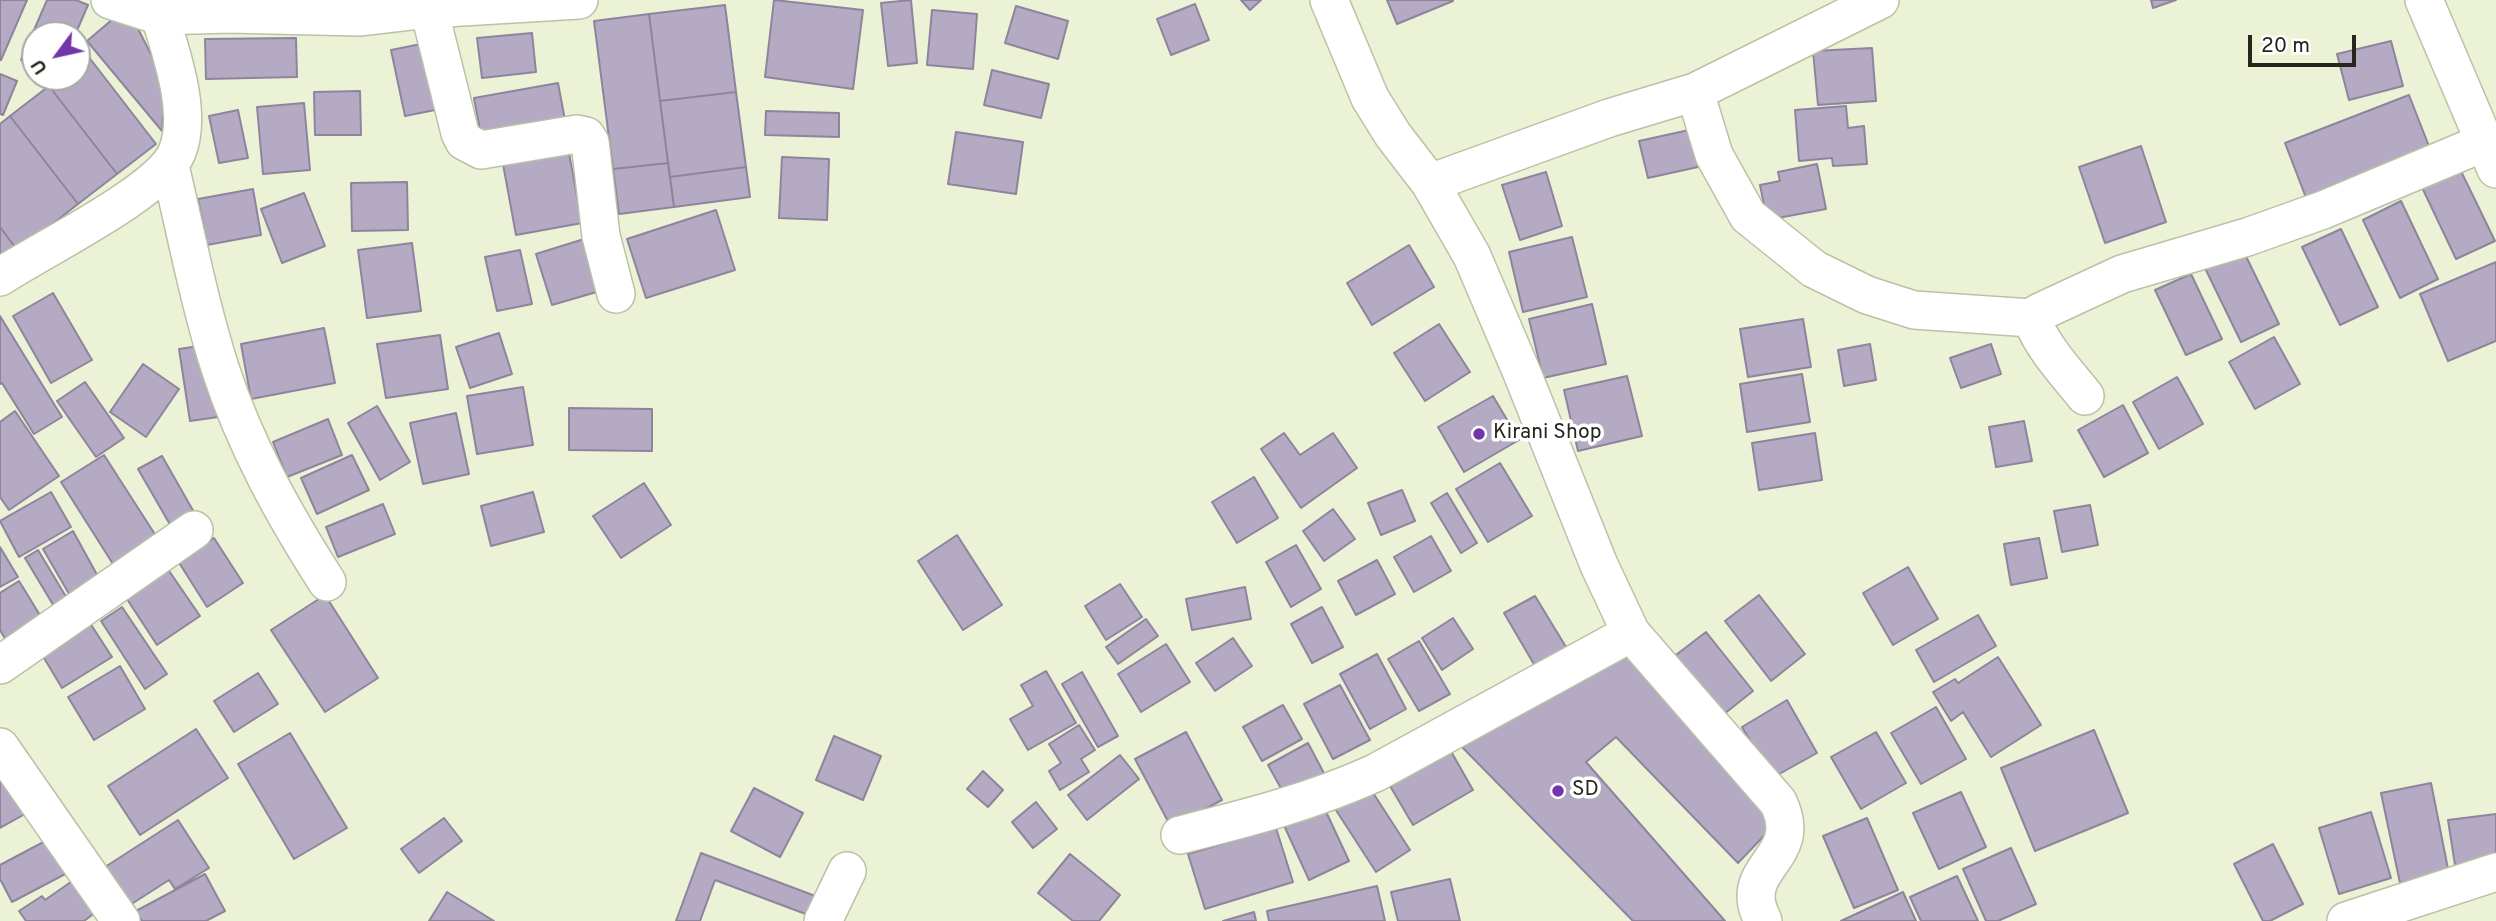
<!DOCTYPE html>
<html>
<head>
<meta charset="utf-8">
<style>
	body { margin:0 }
	#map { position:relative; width:2496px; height:921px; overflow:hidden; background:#ecf2d6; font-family:Overpass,sans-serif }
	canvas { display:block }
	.north { position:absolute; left:21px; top:21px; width:70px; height:70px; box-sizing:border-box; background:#fff; border:2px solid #a8a9a5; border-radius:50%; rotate:237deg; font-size:19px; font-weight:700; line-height:28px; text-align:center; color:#25271d }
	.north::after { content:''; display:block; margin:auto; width:24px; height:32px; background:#7235aa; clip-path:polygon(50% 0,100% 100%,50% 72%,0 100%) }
	.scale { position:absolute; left:2248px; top:35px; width:108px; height:32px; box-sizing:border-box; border:4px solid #25271d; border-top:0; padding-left:9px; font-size:21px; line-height:24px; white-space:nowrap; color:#25271d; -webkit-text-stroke:5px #fff; paint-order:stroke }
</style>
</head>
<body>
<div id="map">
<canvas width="2496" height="921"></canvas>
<div class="north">U</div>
<div class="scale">20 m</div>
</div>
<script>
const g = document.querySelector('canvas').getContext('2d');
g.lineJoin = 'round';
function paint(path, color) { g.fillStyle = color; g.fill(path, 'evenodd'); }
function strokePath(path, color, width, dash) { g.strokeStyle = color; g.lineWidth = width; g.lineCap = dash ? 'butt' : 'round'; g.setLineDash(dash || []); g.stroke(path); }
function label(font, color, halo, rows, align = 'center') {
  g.font = font + ' Overpass,sans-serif'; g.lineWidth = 7; g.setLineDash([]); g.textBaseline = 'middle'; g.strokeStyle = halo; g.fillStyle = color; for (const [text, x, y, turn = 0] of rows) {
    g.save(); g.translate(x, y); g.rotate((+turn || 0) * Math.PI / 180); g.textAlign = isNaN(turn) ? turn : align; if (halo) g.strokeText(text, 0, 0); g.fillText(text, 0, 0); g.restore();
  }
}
const building = new Path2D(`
	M0 0H27L1 60H0Z
	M47 0H76L88 5 75 35H35V67L21 60Z
	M774 0 863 10 853 89 765 77Z
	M911 0 917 63 888 66 881 3Z
	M1241 0H1261L1250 10Z
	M1387 0H1453V1L1397 24Z
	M2151 0H2176L2153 8Z
	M1195 4 1209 40 1171 55 1157 19Z
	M725 5 736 92 660 101 649 14Z
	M1016 6 1068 21 1058 59 1005 43Z
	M127 7 165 82 162 131 87 41Z
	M932 10 977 14 973 69 927 65Z
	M649 14 668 163 613 169 594 21Z
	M532 33 536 72 482 78 477 38Z
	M296 38 297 77 206 79 205 39Z
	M2391 41 2403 86 2349 100 2337 54Z
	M426 43 440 109 405 116 391 50Z
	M1872 48 1876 101 1818 105 1813 51Z
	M88 56 156 144 117 174 49 86 61 77H77V65Z
	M992 70 1049 84 1041 118 984 105Z
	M0 74 17 81 3 115 0 114Z
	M558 83 565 120 481 135 474 98Z
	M49 86 117 174 78 204 10 116Z
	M360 91 361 135H315L314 92Z
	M736 92 746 167 670 177 660 101Z
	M2409 95 2432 154 2308 203 2285 143Z
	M304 103 310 170 263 174 257 107Z
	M1846 106 1848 128 1864 126 1867 164 1833 166 1832 158 1799 161 1795 110Z
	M238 110 248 158 219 163 209 116Z
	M766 111 839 113V137L765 135Z
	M10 116 78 204 18 251 0 227V124Z
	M1689 130 1698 167 1648 178 1639 141Z
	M956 132 1023 142 1016 194 948 184Z
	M2141 146 2166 222 2105 243 2079 167Z
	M569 153 582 223 516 235 503 164Z
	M782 157 829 159 827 220 779 218Z
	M668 163 674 207 619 214 613 169Z
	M2457 163 2495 241 2456 259 2419 181Z
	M1817 164 1826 209 1767 220 1760 185 1780 181 1778 172Z
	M746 167 750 197 674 207 670 177Z
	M1546 172 1562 226 1520 240 1502 185Z
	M407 182 408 230 352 231 351 183Z
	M253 189 261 235 207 245 198 199Z
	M304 193 325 246 282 263 261 209Z
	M2401 201 2438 279 2400 298 2363 220Z
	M716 210 735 270 646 298 627 239Z
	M0 227 18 251 0 265Z
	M2341 229 2378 307 2340 325 2302 247Z
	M1572 237 1587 297 1523 312 1509 252Z
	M584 239 600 291 552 305 536 254Z
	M412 243 421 311 367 318 358 250Z
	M1409 245 1434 287 1372 325 1347 283Z
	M2241 246 2279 324 2241 342 2203 264Z
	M520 250 532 304 497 311 485 257Z
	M2496 262V341L2448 361 2420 294Z
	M2191 274 2222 339 2186 355 2155 290Z
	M53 293 92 360 51 383 13 316Z
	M1592 304 1606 364 1543 378 1529 319Z
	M0 316 62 417 34 434 2 383 0 384Z
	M1803 319 1811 367 1748 377 1740 329Z
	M1439 324 1470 372 1425 401 1394 353Z
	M324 328 335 383 251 399 241 344Z
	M499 333 512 374 470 388 456 347Z
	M440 335 448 389 386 398 377 344Z
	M2274 337 2300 384 2255 409 2229 362Z
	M1870 344 1876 380 1844 386 1838 350Z
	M1991 344 2001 374 1961 388 1950 358Z
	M206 345 218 417 190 421 179 349Z
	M143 364 179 389 146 437 110 412Z
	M1802 374 1810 422 1747 432 1740 384Z
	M1627 376 1642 436 1578 451 1564 390Z
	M2177 377 2203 424 2159 449 2133 402Z
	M85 382 124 438 96 457 57 401Z
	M523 387 533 445 477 454 467 396Z
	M1493 396 1519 440 1464 472 1438 427Z
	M2123 405 2148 453 2104 477 2078 430Z
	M377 406 410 462 380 480 348 423Z
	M569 408 652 409V451L569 450Z
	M15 411 59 476 9 510 0 497V422Z
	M456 413 469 474 423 484 410 423Z
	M328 419 342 455 287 477 273 442Z
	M2024 421 2032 461 1996 467 1989 427Z
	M1284 433 1300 455 1333 433 1357 468 1301 508 1261 449Z
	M1815 433 1822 480 1759 490 1752 443Z
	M104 455 156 536 113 564 61 482Z
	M352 455 369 490 317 514 301 478Z
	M162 456 199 521 176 535 138 469Z
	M1500 463 1532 516 1488 542 1456 489Z
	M1254 477 1278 518 1237 543 1212 502Z
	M644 483 671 525 621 558 593 516Z
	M1402 490 1415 521 1381 535 1368 503Z
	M51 492 71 527 19 557 0 521Z
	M533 492 544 532 491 546 481 506Z
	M1447 493 1477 543 1461 553 1431 503Z
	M383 504 395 534 338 557 326 527Z
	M2090 505 2098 545 2062 552 2054 511Z
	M1333 509 1355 539 1324 561 1303 531Z
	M73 531 101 582 72 599 43 549Z
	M957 535 1002 605 963 630 918 561Z
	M1431 536 1451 571 1414 592 1394 557Z
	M214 538 243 583 207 607 178 561Z
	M2039 538 2047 578 2011 585 2004 544Z
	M1296 545 1321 589 1291 607 1266 562Z
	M0 547 18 577 0 587Z
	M38 550 68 600 55 608 25 558Z
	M1377 560 1395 594 1356 615 1338 581Z
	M165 565 200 616 157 645 123 593Z
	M1908 567 1938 619 1893 645 1863 593Z
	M19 581 46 625 10 647 0 630V593Z
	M1120 584 1142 617 1106 640 1085 606Z
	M1245 587 1251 619 1192 630 1186 599Z
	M325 595 378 678 325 712 271 630Z
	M1759 595 1805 654 1771 681 1725 621Z
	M1535 596 1566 647 1535 666 1504 613Z
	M122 607 167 674 145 689 101 621Z
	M1322 607 1343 647 1312 663 1291 624Z
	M1978 615 1996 646 1934 682 1916 650Z
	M1453 618 1473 649 1442 670 1422 638Z
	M1146 619 1158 636 1118 664 1106 647Z
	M90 623 112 657 62 688 41 653Z
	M1706 632 1753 691 1719 718 1672 658Z
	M1233 638 1252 666 1215 691 1196 663Z
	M1631 640 1779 820 1738 863 1616 737 1586 762 1725 921H1633L1462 747Z
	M1419 641 1450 694 1419 711 1388 659Z
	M1166 644 1190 682 1141 712 1118 674Z
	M1377 654 1406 709 1370 729 1340 674Z
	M1998 657 2041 725 1991 757 1963 712 1951 721 1933 692 1955 679 1958 683Z
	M120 666 145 709 94 740 68 697Z
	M1046 671 1076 723 1028 750 1010 719 1033 706 1021 685Z
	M1082 672 1118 736 1098 747 1062 684Z
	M258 673 278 704 234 732 214 701Z
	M1340 685 1370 740 1333 759 1304 704Z
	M1787 700 1817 753 1772 778 1742 727Z
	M1283 705 1302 739 1262 761 1243 727Z
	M1936 707 1966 759 1921 784 1891 733Z
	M1079 725 1095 750 1081 759 1089 772 1060 790 1049 771 1061 763 1049 744Z
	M196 729 228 778 140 835 108 786Z
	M2094 730 2128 813 2035 851 2001 768Z
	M1186 732 1222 800 1171 827 1135 759Z
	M1876 732 1906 783 1861 809 1831 757Z
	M290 733 347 828 294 859 238 764Z
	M834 736 881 756 863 800 816 780Z
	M1444 739 1473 790 1413 825 1383 774Z
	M1308 743 1326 777 1287 799 1268 765Z
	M1120 755 1139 779 1087 820 1068 795Z
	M983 771 1003 790 988 807 967 789Z
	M5 780 25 814 0 828V783Z
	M1366 782 1410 850 1376 872 1332 804Z
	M2431 783 2449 874 2400 883 2381 793Z
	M754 788 803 813 780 857 731 831Z
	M1961 792 1986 847 1939 869 1913 813Z
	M1036 802 1057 829 1033 848 1012 822Z
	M1322 803 1349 861 1309 880 1282 821Z
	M2371 812 2391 878 2339 894 2319 828Z
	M2496 814V859L2455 865 2448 820Z
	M444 818 462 841 419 873 401 849Z
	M1867 818 1898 890 1854 908 1823 836Z
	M178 820 209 868 175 889 169 880 130 905 105 867Z
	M1276 828 1293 882 1205 909 1188 854Z
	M51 838 69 872 12 902 0 879V865Z
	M2273 844 2303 904 2270 921H2263L2234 864Z
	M2011 848 2036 904 1998 921H1986L1963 869Z
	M701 853 818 897 811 916 715 880 700 921H676Z
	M1070 854 1120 895 1099 921H1073L1038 893Z
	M205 874 225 911 206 921H142L136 911Z
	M1957 876 1978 921H1921L1910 897Z
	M78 877 100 909 84 921H26L19 911 42 896 45 900Z
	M1450 879 1460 921H1398L1391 892Z
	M1377 886 1385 921H1269L1267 911Z
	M447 892 494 921H429Z
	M1903 892 1916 921H1841Z
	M1254 912 1256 921H1223Z`);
const minor = new Path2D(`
	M162 0 160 16 228 14 361 17 429 9 579 0
	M433 0 429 9 460 133 464 141 481 150 577 134 586 136 590 142 601 236 616 294
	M1329 0 1370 98 1393 135 1430 183 1472 256 1522 373 1599 565 1631 633 1778 802C1804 854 1748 864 1757 905 1758 910 1761 916 1763 921
	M2424 0 2496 169
	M1695 92 1714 155 1748 216 1814 269 1867 295 1914 310 2031 318
	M170 166C186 233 199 302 220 368 245 445 284 515 327 582
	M1430 183 1609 118 1695 92 1880 0
	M0 277C40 250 161 192 177 152 193 113 171 53 160 16L110 0
	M2085 396C2065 371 2043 348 2031 318L2040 312 2122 274 2247 237 2323 210 2485 142
	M0 665 194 530
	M0 747 121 921
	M1180 835C1247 818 1311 802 1375 773L1631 633
	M823 921 847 871
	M2346 921 2496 872`);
const markers = [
	[1479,434,7,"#7235aa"],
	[1558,791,7,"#7235aa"]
];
const poiNames = [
	["Kirani Shop",1493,434],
	["SD",1572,791]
];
paint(building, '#b5aac4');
strokePath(building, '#8e849c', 2);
strokePath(minor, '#bbc1a6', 40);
strokePath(minor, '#fff', 37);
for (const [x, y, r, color] of markers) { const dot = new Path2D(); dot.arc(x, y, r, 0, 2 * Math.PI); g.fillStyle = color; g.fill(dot); strokePath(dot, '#fff', 2.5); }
label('21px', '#25271d', '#fff', poiNames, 'left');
</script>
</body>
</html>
